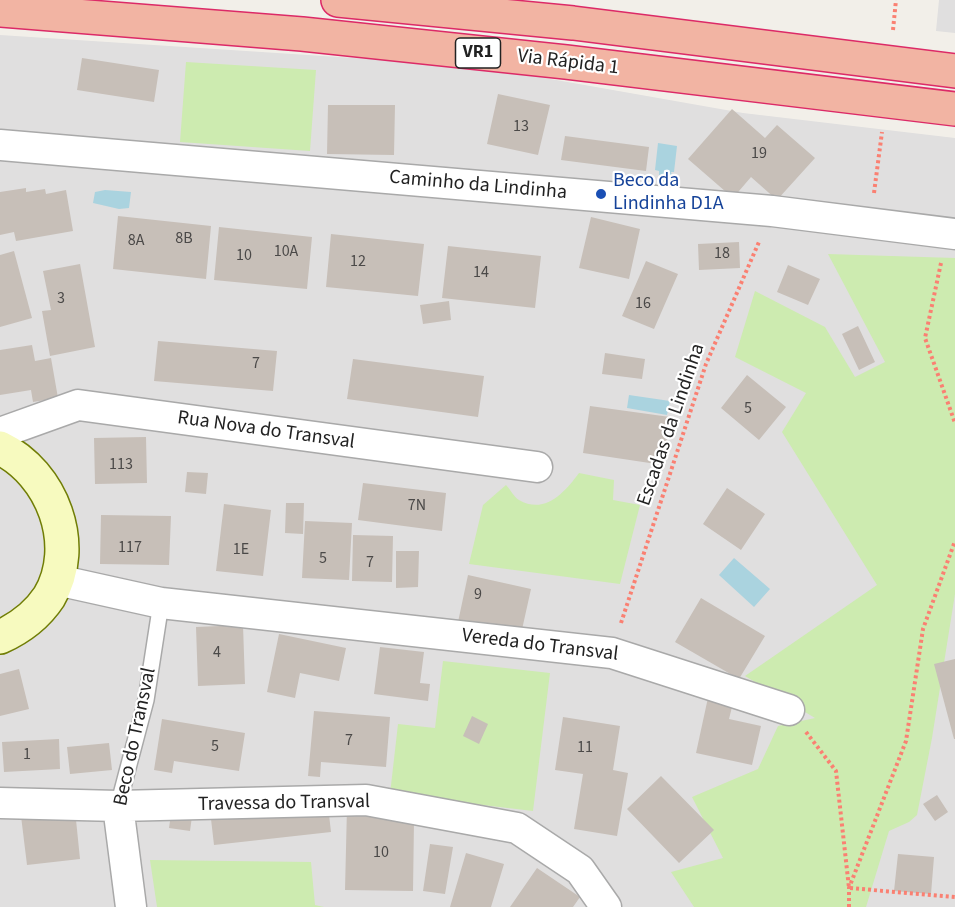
<!DOCTYPE html>
<html>
<head>
<meta charset="utf-8">
<style>
	body { margin:0 }
	canvas { display:block; background:#f2efe9 }
</style>
</head>
<body>
<canvas width="955" height="907"></canvas>
<script>
const g = document.querySelector('canvas').getContext('2d');
g.lineJoin = 'round';
function paint(path, color) { g.fillStyle = color; g.fill(path, 'evenodd'); }
function strokePath(path, color, width, dash) { g.strokeStyle = color; g.lineWidth = width; g.lineCap = dash ? 'butt' : 'round'; g.setLineDash(dash || []); g.stroke(path); }
function label(font, color, halo, rows, align = 'center') {
  g.font = font + ' "Source Sans 3",sans-serif'; g.lineWidth = 4.5; g.setLineDash([]); g.textBaseline = 'middle'; g.strokeStyle = halo; g.fillStyle = color; for (const [text, x, y, turn = 0] of rows) {
    g.save(); g.translate(x, y); g.rotate((+turn || 0) * Math.PI / 180); g.textAlign = isNaN(turn) ? turn : align; if (halo) g.strokeText(text, 0, 0); g.fillText(text, 0, 0); g.restore();
  }
}
const residential = new Path2D(`
	M939 0H955V33L936 31Z
	M0 35 477 66 743 113 955 138V907H0Z`);
const grass = new Path2D(`
	M186 62 316 70 310 151 180 142Z
	M828 254 955 258V594L932 738 917 815 909 822 889 831 866 907H694L671 872 723 858 692 797 758 769 778 726 815 718 745 676 877 585 782 432 806 393 735 357 755 291 825 327 855 377 885 362Z
	M579 473 614 480 613 500 640 505 620 584 469 564 483 505 506 485C510 489 514 497 519 500 545 515 565 492 579 473Z
	M443 661 550 673 533 811 390 794 398 724 435 728Z
	M150 860 311 862 315 905 324 907H157Z`);
const water = new Path2D(`
	M658 143 677 146 674 172H671L672 175 664 182 659 178V171L655 170Z
	M105 190 131 192 129 208 119 209 93 203 95 192Z
	M629 395 670 401 667 415 627 408Z
	M734 558 770 589 754 607 719 575Z`);
const building = new Path2D(`
	M82 58 159 70 154 102 77 90Z
	M498 94 550 105 538 155 487 144Z
	M328 105H395L394 155 327 154Z
	M732 109 765 138 777 125 815 158 777 200 751 177 733 198 688 159Z
	M565 136 649 147 646 171 561 160Z
	M26 188V192L45 189 46 194 66 190 73 231 16 241 14 232 0 235V192Z
	M118 216 211 226 206 279 113 269Z
	M591 217 640 229 629 279 579 268Z
	M219 227 312 237 307 289 214 280Z
	M331 234 424 244 418 296 326 287Z
	M739 242 740 268 699 270 698 244Z
	M448 246 541 256 535 308 442 298Z
	M14 251 32 318 0 327V255Z
	M646 261 678 274 654 329 622 316Z
	M80 264 95 347 50 356 42 311 51 310 43 271Z
	M788 265 820 279 808 305 777 292Z
	M449 301 451 320 423 324 420 305Z
	M858 326 875 362 859 370 842 334Z
	M158 341 277 351 273 391 154 381Z
	M32 345 35 361 51 358 58 398 33 402 31 390 0 395V350Z
	M605 353 645 359 642 379 602 374Z
	M353 359 484 376 478 417 347 399Z
	M747 375 786 407 759 440 721 408Z
	M590 406 670 417 663 465 583 453Z
	M146 437 147 483 95 484 94 438Z
	M187 472 208 473 206 494 185 492Z
	M363 483 446 493 442 531 358 520Z
	M727 488 765 514 741 550 703 524Z
	M286 503H304L303 534 285 533Z
	M224 504 271 510 263 576 216 571Z
	M101 515 171 516 169 565 100 564Z
	M305 521 352 523 349 580 302 578Z
	M353 535 393 536 392 582 352 581Z
	M396 551H419L418 587 396 588Z
	M468 575 531 589 521 634 458 622Z
	M701 598 765 636 739 679 675 642Z
	M243 625 245 684 198 686 196 627Z
	M279 634 346 648 339 681 300 673 295 698 267 692Z
	M380 647 424 652 420 683 430 684 428 701 374 694Z
	M955 659V739H954L934 664Z
	M19 669 29 709 0 716V674Z
	M709 693 734 699 729 719 761 726 752 765 696 753Z
	M314 711 390 717 386 767 321 762 320 777 308 776Z
	M472 716 488 724 479 744 463 736Z
	M563 717 620 726 613 770 628 773 617 836 574 829 583 774 555 770Z
	M162 719 245 733 239 771 174 761 172 773 154 770Z
	M59 739 60 769 4 772 2 742Z
	M109 743 112 770 70 774 67 747Z
	M661 776 714 830 679 863 627 809Z
	M937 795 948 812 935 821 923 804Z
	M328 806 331 832 214 845 211 819Z
	M172 807 193 809 190 831 169 828Z
	M347 807 394 808 393 821H414L413 891 345 890Z
	M75 810 80 859 27 865 21 816Z
	M430 844 453 847 445 894 423 891Z
	M466 853 504 864 491 907H450Z
	M898 854 934 857 931 894 894 891Z
	M537 868 580 897 573 907H510Z`);
const path = new Path2D(`
	M893 30 896 0
	M874 193 882 132
	M941 263 925 338 955 423
	M621 623 706 364 759 242
	M806 732 836 771 849 888 955 897
	M849 907V888L906 741 923 629 955 541`);
const service = new Path2D(`
	M118 806 146 700 161 603`);
const minor = new Path2D(`
	M0 145 772 211 955 234
	M0 433 78 405 537 467
	M57 580 161 603 612 653 789 710
	M0 803 118 806 366 800 517 828 580 870 606 907
	M118 806 131 907`);
const secondary = new Path2D(`
	M0 448C52 473 80 545 49 597 37 615 20 628 0 637`);
const trunk = new Path2D(`
	M338 0 573 23 955 71
	M0 10 302 34 566 62 955 109`);
const markers = [
	[601,194,6,"#1a4fb4"]
];
const numberNames = [
	["13",521,127],
	["19",759,154],
	["8B",184,239],
	["8A",136,241],
	["10A",286,252],
	["18",722,254],
	["10",244,256],
	["12",358,262],
	["14",481,273],
	["3",61,299],
	["16",643,304],
	["7",256,364],
	["5",748,409],
	["113",121,465],
	["7N",417,506],
	["117",130,548],
	["1E",241,550],
	["5",323,559],
	["7",370,563],
	["9",478,595],
	["4",217,653],
	["7",349,741],
	["5",215,747],
	["11",585,748],
	["1",27,755],
	["10",381,853]
];
const shields = [
	[478,53,45]
];
const shieldNames = [
	["VR1",478,53]
];
const streetNames = [
	["Via Rápida 1",568,63,7],
	["Caminho da Lindinha",478,186,5],
	["Escadas da Lindinha",672,425,-71],
	["Rua Nova do Transval",266,431,8],
	["Vereda do Transval",540,646,7],
	["Beco do Transval",136,737,-78],
	["Travessa do Transval",284,804,-1]
];
const transitNames = [
	["Beco da",613,182],
	["Lindinha D1A",613,205]
];
paint(residential, '#e0dfdf');
paint(grass, '#cdebb0');
paint(water, '#aad3df');
paint(building, '#c7bfb8');
strokePath(service, '#a9a9a9', 18);
strokePath(minor, '#a9a9a9', 33);
strokePath(secondary, '#707d05', 36);
strokePath(trunk, '#dc2a67', 36);
strokePath(path, '#fa8072', 4, [3, 3]);
strokePath(service, '#fff', 15);
strokePath(minor, '#fff', 30);
strokePath(secondary, '#f7fabf', 33);
strokePath(trunk, '#f2b4a3', 33);
for (const [x, y, r, color] of markers) { const dot = new Path2D(); dot.arc(x, y, r, 0, 2 * Math.PI); g.fillStyle = color; g.fill(dot); strokePath(dot, '#fff', 2); }
label('16px', '#4b4948', null, numberNames);
for (const [x, y, w] of shields) { const box = new Path2D(); box.roundRect(x - w / 2, y - 15, w, 30, 4.5); g.fillStyle = '#fff'; g.fill(box); strokePath(box, '#222', 1.5); }
label('bold 18px', '#222', null, shieldNames);
label('20px', '#222', '#fff', streetNames);
label('20px', '#164399', '#fff', transitNames, 'left');
</script>
</body>
</html>
